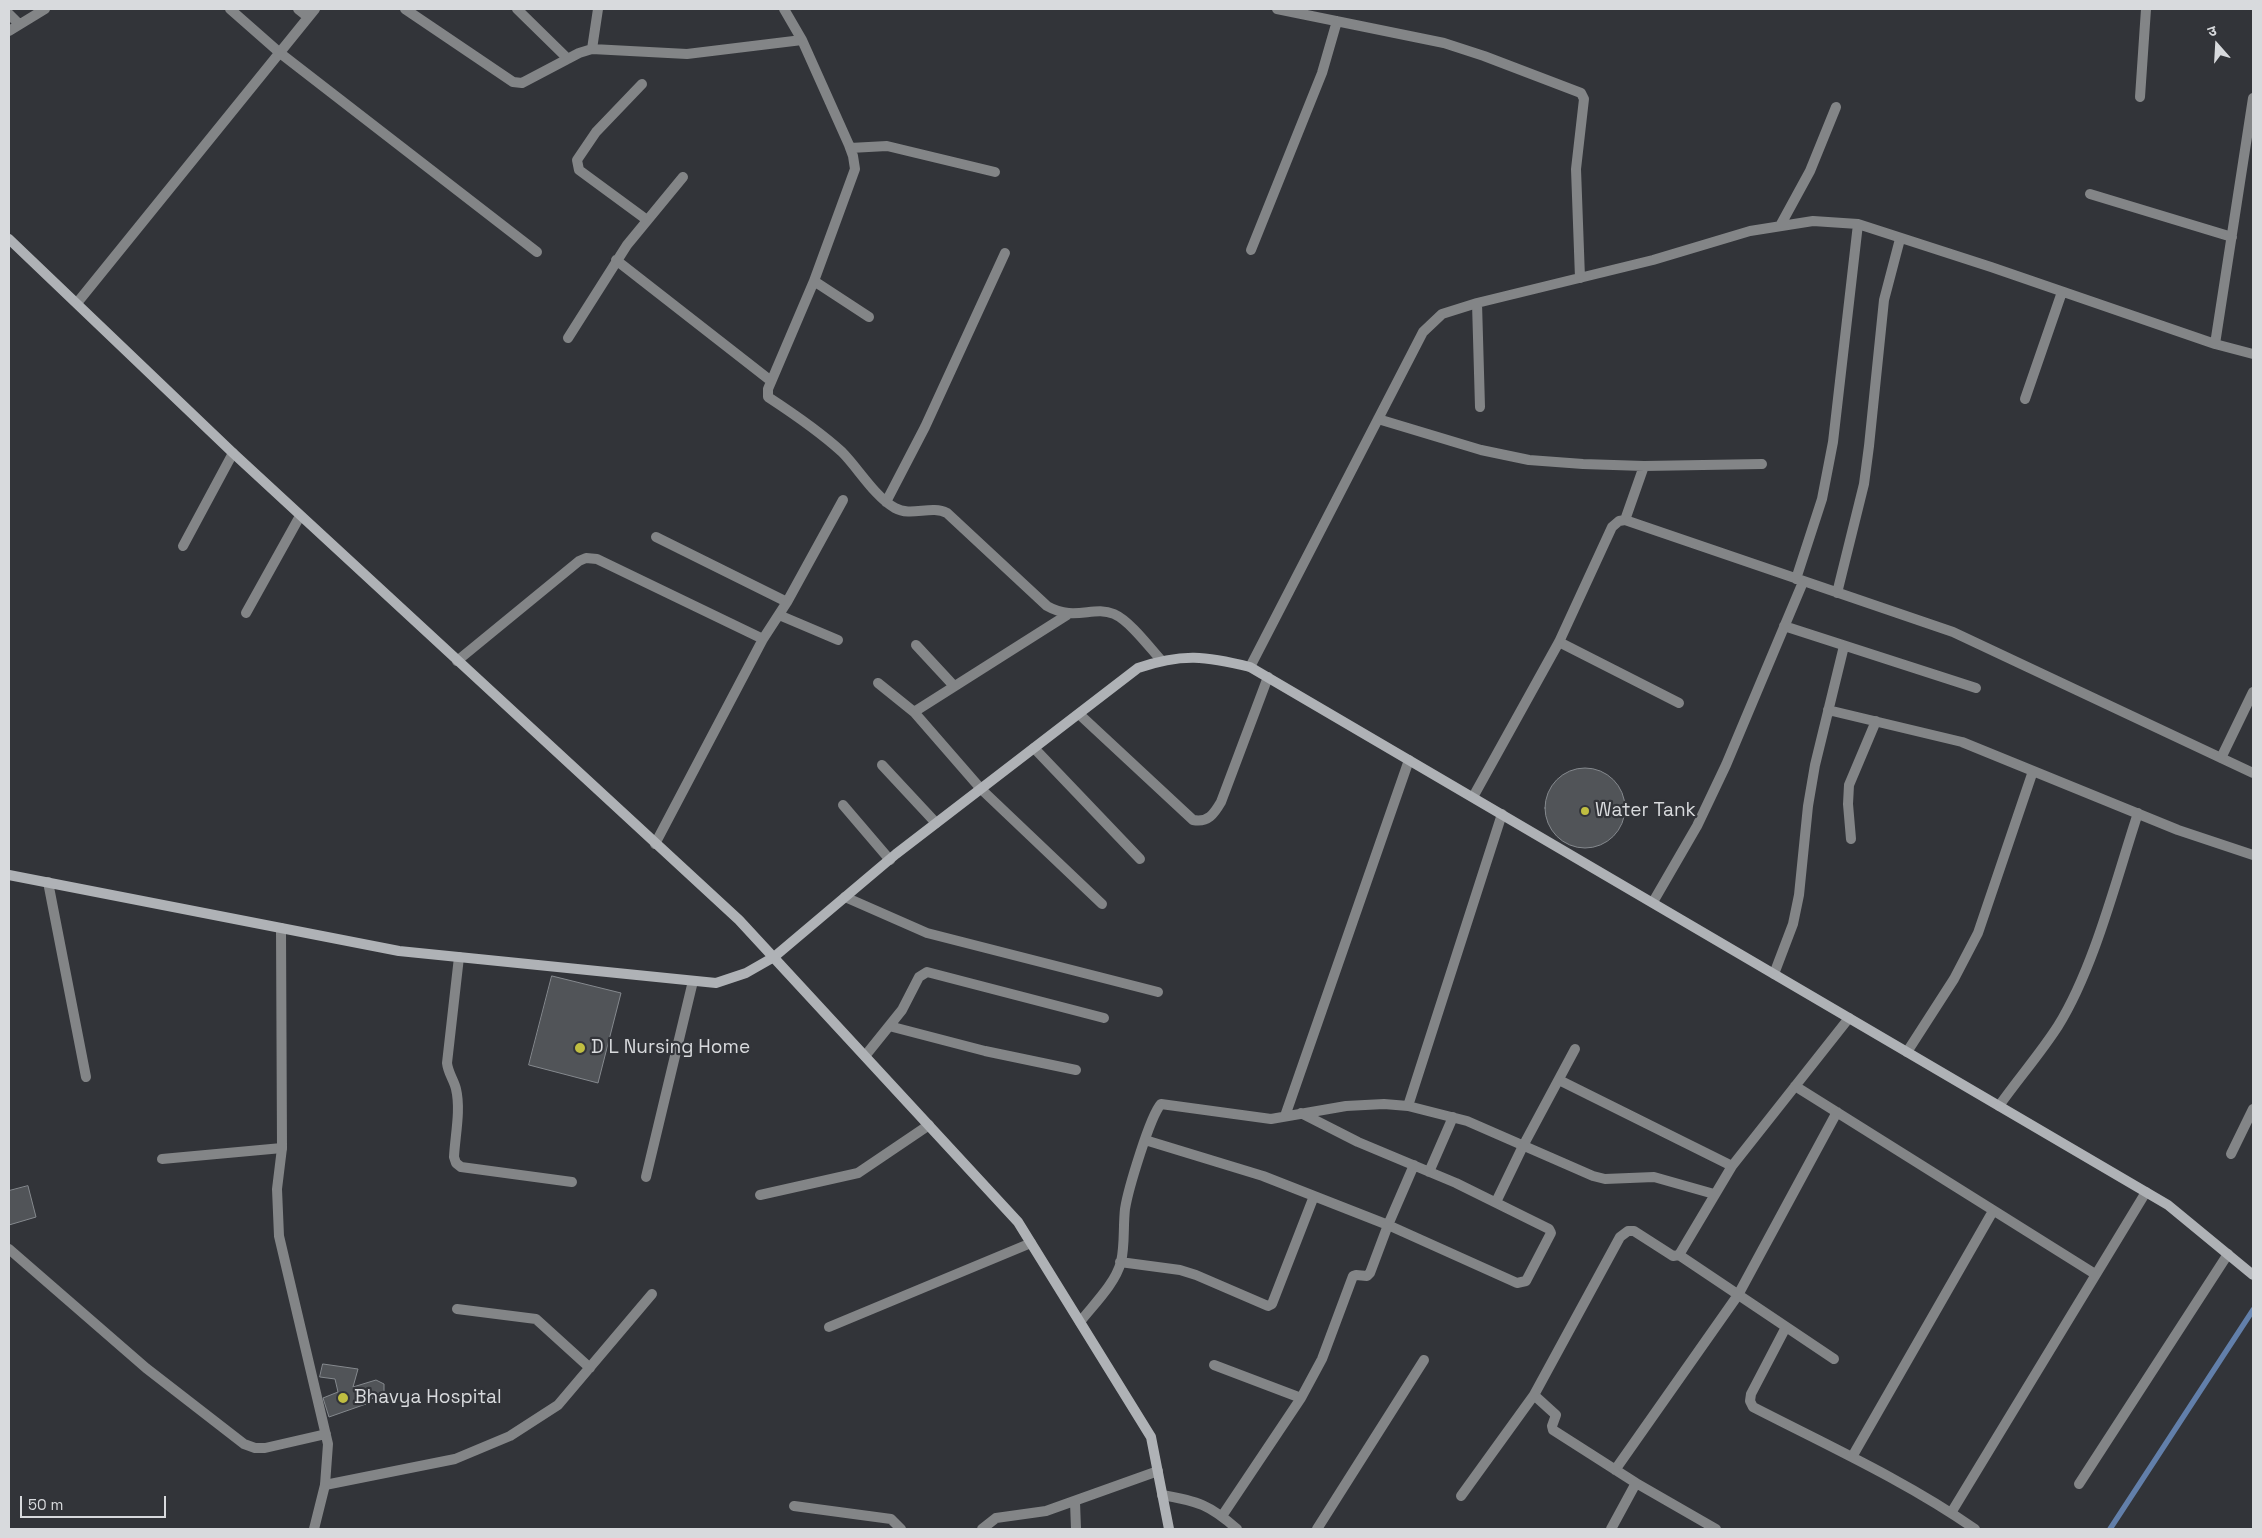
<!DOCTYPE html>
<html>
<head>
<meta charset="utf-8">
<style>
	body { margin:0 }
	#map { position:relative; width:2262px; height:1538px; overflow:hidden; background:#323439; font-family:"Space Grotesk","Noto Sans Devanagari",sans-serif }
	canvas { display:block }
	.frame { position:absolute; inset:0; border:10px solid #d8dadd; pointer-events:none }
	.north { position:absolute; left:2192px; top:20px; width:50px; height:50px; -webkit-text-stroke:4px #323439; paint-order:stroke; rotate:341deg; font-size:14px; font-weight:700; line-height:20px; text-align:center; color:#d8dadd }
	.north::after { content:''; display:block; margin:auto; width:18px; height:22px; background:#d8dadd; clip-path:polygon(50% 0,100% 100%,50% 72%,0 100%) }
	.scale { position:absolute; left:20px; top:1496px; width:146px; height:22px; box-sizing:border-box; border:2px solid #d8dadd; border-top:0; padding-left:6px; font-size:15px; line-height:18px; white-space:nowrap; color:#d8dadd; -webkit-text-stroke:4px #323439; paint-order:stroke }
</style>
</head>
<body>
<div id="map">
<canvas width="2262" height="1538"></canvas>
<div class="frame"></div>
<div class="north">उ</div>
<div class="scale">50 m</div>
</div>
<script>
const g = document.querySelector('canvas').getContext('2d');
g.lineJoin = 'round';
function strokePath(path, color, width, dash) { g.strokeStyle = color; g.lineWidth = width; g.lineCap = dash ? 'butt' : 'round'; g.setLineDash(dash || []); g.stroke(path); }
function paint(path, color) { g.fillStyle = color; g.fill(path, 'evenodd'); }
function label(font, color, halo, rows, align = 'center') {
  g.font = font + ' "Space Grotesk",sans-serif'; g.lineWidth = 4.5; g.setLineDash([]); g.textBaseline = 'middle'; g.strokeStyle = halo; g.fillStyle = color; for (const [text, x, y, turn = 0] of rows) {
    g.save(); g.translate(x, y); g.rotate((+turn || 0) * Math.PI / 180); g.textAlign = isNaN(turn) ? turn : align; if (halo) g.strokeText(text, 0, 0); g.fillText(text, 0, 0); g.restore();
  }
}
const stream = new Path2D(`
	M2110 1529 2253 1310`);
const building = new Path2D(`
	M1545 808a40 40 0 1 1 80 0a40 40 0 1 1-80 0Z
	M552 976 621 993 598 1083 529 1065Z
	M28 1186 36 1217 9 1225V1191Z
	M323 1364 358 1369 353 1387 376 1380 384 1384V1396L366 1400V1404L329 1417 323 1398 338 1392 335 1379 320 1377Z`);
const lane = new Path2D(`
	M656 537 787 602
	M779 615 838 640
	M457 661 579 561 586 558 597 559 763 639
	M655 844 763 639 787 602 843 500
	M48 882 86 1077
	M162 1159 282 1148
	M457 1309 536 1319 590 1368
	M829 1327 1031 1243
	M325 1485 455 1459 510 1436 558 1405 652 1294`);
const street = new Path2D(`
	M230 9 280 53 537 252
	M298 9 308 17
	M405 9 513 82 522 83 579 53 592 49 687 54 802 40
	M517 9 568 59
	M784 9 802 40 849 145 853 156 855 169 814 281 768 389V397C794 414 819 431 842 452 858 468 875 497 895 508 911 517 931 505 947 513L1047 606C1075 622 1093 605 1114 614 1130 621 1150 648 1161 660
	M1277 9 1444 43 1484 56 1581 93 1584 99 1576 169 1580 278
	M9 14 19 24
	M9 31 45 9
	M592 49 598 9
	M642 84 596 132 577 160 579 170 647 220
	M2140 97 2146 9
	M850 148 887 146 995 172
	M2090 194 2232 237
	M1780 226 1810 171 1836 107
	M1251 250 1322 73 1337 21
	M616 260 771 381
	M814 281 869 317
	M77 303 315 9
	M1477 303 1480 407
	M568 338 627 245 683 177
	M2215 344 2253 98
	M2025 399 2062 292
	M1378 419 1481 450 1529 460 1583 464 1644 466 1762 464
	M886 502 925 427 1005 253
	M1625 520 1644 466
	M183 546 233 453
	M1796 579 1822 499 1833 442 1858 224
	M1837 593 1864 484 1869 446 1884 300 1900 239
	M246 613 300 516
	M1784 626 1976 688
	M1559 642 1679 703
	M916 645 954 686
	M1250 667 1423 332 1442 314 1477 303 1653 260 1750 231 1813 221 1858 224 1991 267 2215 344 2253 354
	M878 683 914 712 981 789 1102 904
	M1828 710 1962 742 2178 830 2253 855
	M914 712 1067 615
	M1079 714 1193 820C1208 823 1214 814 1221 802L1268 677
	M1034 748 1140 859
	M2221 758 2253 692
	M882 765 936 823
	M1473 797 1559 642 1612 527 1619 521 1625 520 1953 632 2253 773
	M843 805 890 860
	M1851 839 1848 804 1849 785 1876 721
	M845 897 927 933 1158 992
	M1653 902 1697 826 1726 765 1803 582
	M281 928 282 1148 277 1189 279 1236 328 1444 325 1485 314 1529
	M459 957 447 1063C448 1073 454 1080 456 1089 461 1110 455 1136 454 1157L456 1163 461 1167 572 1182
	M1774 974 1793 924 1799 895 1808 806 1815 765 1844 646
	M889 1026 985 1051 1076 1070
	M1907 1052 1954 979 1978 933 2033 771
	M865 1056 902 1010 919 977 927 972 1104 1018
	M1559 1080 1732 1166
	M1795 1086 2095 1274
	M1408 1106 1502 814
	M1999 1106C2018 1079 2040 1054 2058 1026 2094 968 2116 880 2138 813
	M1285 1116 1409 760
	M1145 1140 1263 1176 1388 1225 1517 1283 1526 1281 1551 1233 1549 1229 1456 1183 1358 1142 1301 1113
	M2231 1154 2253 1109
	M1429 1172 1453 1117
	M646 1177 693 981
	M760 1195 858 1173 929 1125
	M1496 1202 1523 1146 1575 1049
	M9 1249 146 1368 244 1444 255 1448H265L326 1434
	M1679 1255 1834 1359
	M1120 1262 1180 1270 1196 1275 1268 1306 1272 1304 1314 1196
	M1080 1322C1094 1304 1115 1284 1121 1262 1125 1245 1123 1226 1125 1209 1128 1190 1150 1116 1161 1104L1271 1119 1346 1106 1384 1104 1408 1106 1467 1121 1593 1176 1605 1179 1654 1177 1714 1194
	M1786 1327 1751 1394 1750 1401 1753 1407C1827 1445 1906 1481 1975 1529
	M1214 1365 1301 1398
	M1534 1395 1556 1415 1552 1426 1553 1430 1636 1483 1716 1529
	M1852 1457 1993 1211
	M1615 1470 1738 1295 1837 1112
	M2079 1484 2228 1254
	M1162 1495C1198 1501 1210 1505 1237 1529
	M1461 1496 1534 1395 1620 1237 1628 1231H1634L1673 1256 1679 1255 1732 1166 1849 1018
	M1075 1502 1076 1529
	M794 1506 891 1519 901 1529
	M1951 1513 2146 1192
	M1222 1516 1301 1398 1322 1359 1353 1276 1356 1275 1367 1276 1370 1273 1388 1225 1414 1165
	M982 1529 996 1518 1046 1511 1158 1471
	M1317 1529 1424 1360
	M1611 1529 1636 1483`);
const secondary = new Path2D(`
	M9 239 233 453 739 920 1018 1222 1151 1437 1169 1529
	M9 875 399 951 716 983 746 973 774 957 896 854 1138 668C1182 653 1206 656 1250 667L2168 1205 2253 1275`);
const markers = [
	[1585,811,5,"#c0be41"],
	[580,1048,6,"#c0be41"],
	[343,1398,6,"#c0be41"]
];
const poiNames = [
	["Water Tank",1595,811],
	["D L Nursing Home",591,1048],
	["Bhavya Hospital",354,1398]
];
strokePath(stream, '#627faa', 5.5);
paint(building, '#515458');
strokePath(building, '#85898e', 1);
strokePath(lane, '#838587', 10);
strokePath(street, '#838587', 10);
strokePath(secondary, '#afb2b6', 10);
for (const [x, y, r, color] of markers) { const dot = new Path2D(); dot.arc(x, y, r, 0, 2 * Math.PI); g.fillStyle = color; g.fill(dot); strokePath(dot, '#323439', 2); }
label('19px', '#d8dadd', '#323439', poiNames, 'left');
</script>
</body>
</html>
